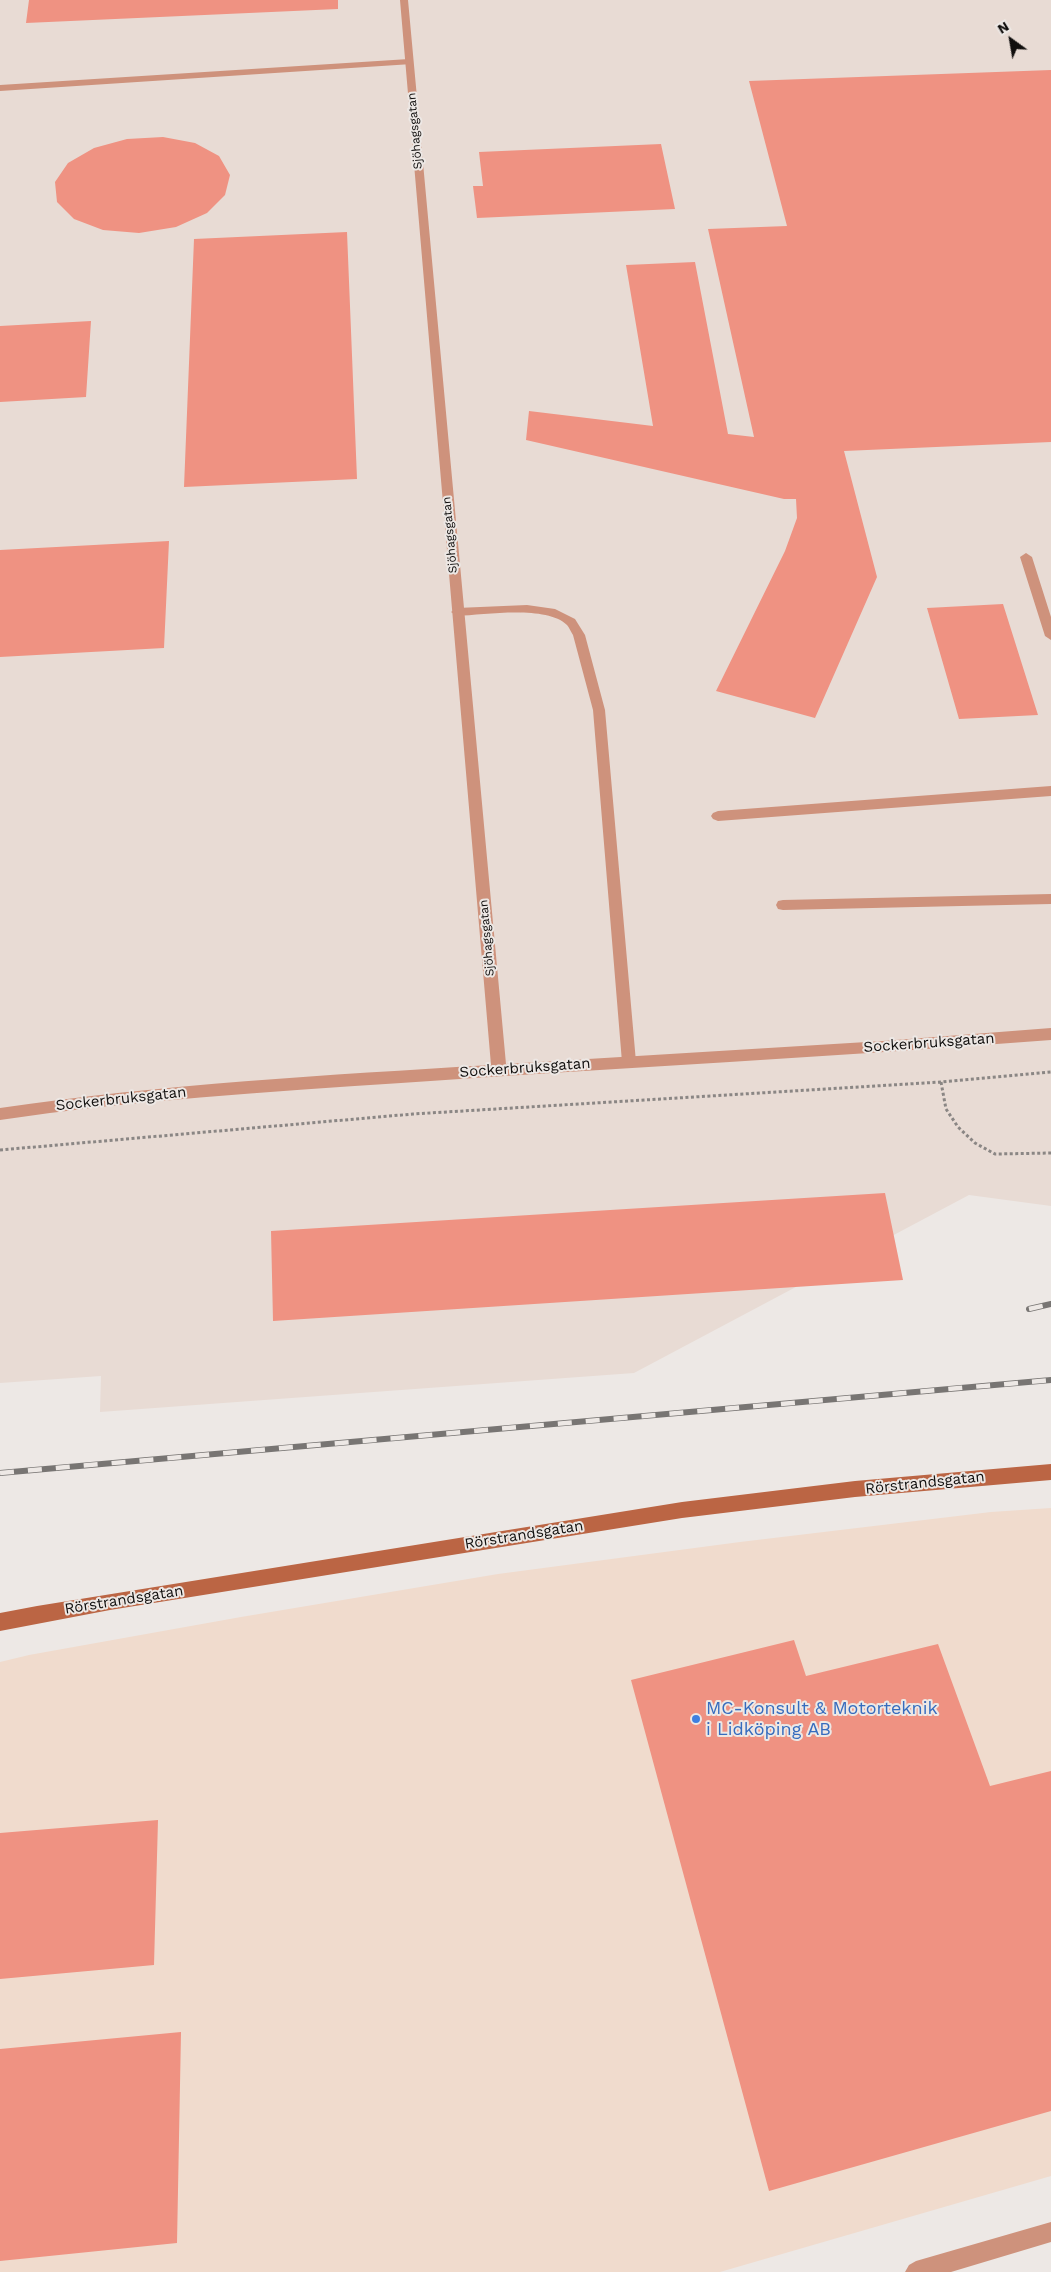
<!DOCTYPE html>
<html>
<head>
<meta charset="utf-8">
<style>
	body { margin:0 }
	#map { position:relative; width:1051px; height:2272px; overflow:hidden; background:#ede8e5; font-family:"Work Sans",sans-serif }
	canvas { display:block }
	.north { position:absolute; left:986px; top:15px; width:50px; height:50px; -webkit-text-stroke:4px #ede8e5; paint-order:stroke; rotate:328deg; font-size:14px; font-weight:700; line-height:20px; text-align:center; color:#110f0e }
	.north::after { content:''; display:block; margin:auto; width:18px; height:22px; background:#110f0e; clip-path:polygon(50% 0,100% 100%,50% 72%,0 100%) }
</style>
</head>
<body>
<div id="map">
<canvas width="1051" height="2272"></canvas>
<div class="north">N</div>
</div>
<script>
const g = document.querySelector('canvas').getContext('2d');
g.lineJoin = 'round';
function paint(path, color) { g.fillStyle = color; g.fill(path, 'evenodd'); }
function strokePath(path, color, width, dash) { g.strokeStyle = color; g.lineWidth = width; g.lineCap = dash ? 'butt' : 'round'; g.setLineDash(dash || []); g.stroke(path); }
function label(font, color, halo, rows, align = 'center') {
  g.font = font + ' "Work Sans",sans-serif'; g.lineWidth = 4; g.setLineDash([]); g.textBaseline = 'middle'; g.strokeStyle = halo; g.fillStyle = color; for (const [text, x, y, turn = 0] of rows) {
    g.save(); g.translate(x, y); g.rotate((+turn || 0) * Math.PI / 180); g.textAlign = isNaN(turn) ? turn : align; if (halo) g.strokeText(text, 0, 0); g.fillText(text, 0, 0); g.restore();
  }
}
const commercial = new Path2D(`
	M1051 1508V2176L720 2272H0V1662L29 1655 241 1617 498 1574 740 1542 991 1512Z`);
const built = new Path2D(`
	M0 0H1051V1206L969 1195 634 1373 100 1412 101 1376 0 1383Z`);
const building = new Path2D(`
	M29 0H338V9L26 23Z
	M1051 70V442L844 451 877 577 815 718 716 691 785 551 797 518 796 499H784L526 440 529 411 653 426 626 265 695 262 728 434 754 437 708 229 787 226 749 81Z
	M163 137 195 143 219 156 230 175 225 195 207 213 176 227 139 233 103 230 74 219 57 202 55 182 68 163 94 148 127 139Z
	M661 144 675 209 477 218 473 186H483L479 152Z
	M347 232 357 479 184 487 194 239Z
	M91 321 86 397 0 402V326Z
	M169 541 164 648 0 657V550Z
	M1003 604 1038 715 959 719 927 608Z
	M885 1193 903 1280 273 1321 271 1231Z
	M794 1640 806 1676 938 1644 990 1786 1051 1771V2111L769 2191 631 1680Z
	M158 1820 154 1965 0 1979V1833Z
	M181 2032 177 2243 0 2261V2049Z`);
const path = new Path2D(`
	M941 1082 946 1109 958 1127 975 1143 995 1154 1051 1153
	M0 1150 413 1114 941 1082 1051 1072`);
const service = new Path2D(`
	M409 59 412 60V64L0 91V85Z
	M1026 553 1032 557 1051 617V640L1045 636 1020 557Z
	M527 605 555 609 575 619 585 635 605 710 636 1062 634 1066 629 1068 624 1066 622 1062 593 710 573 635C571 632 569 627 567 625 546 605 485 615 457 616L451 612 457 608Z
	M1051 786V796L718 821 713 819 711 816 713 813 718 811Z
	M1051 894V904L783 910 778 909 776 905 778 901 783 900Z`);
const minor = new Path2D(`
	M400 0H408L506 1064 883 1041 1051 1028V1040C834 1057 617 1068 401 1083 267 1092 133 1100 0 1120V1108C163 1084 327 1075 491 1065Z
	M1051 2222V2242L951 2272H905L909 2265 916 2261Z`);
const secondary = new Path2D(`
	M1051 1464V1480L855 1497 682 1518 110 1610 0 1631V1613L37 1606 682 1502 855 1481Z`);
const rail = new Path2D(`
	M1029 1309 1051 1304
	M0 1473 1051 1380`);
const markers = [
	[696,1719,5,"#3f7fe0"]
];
const farStreetnames = [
	["Sjöhagsgatan",415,131,-95],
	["Sjöhagsgatan",450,535,-95],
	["Sjöhagsgatan",487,938,-95]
];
const streetNames = [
	["Sockerbruksgatan",929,1043,-4],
	["Sockerbruksgatan",525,1068,-4],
	["Sockerbruksgatan",121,1099,-6],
	["Rörstrandsgatan",925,1483,-6],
	["Rörstrandsgatan",524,1535,-9],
	["Rörstrandsgatan",124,1600,-9]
];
const nearShopnames = [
	["MC-Konsult & Motorteknik",706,1709],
	["i Lidköping AB",706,1730]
];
paint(commercial, '#f0dbcd');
paint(built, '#e8dbd4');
paint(building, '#ef9282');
strokePath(path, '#8a8684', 3, [3, 2.5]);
paint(service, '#ce927c');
paint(minor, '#ce927c');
paint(secondary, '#bb6544');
strokePath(rail, '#787573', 6);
strokePath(rail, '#ede8e5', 4.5, [14]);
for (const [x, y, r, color] of markers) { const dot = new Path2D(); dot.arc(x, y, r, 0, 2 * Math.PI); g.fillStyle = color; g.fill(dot); strokePath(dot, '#ede8e5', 2); }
label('12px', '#110f0e', '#ede8e5', farStreetnames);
label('15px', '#110f0e', '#ede8e5', streetNames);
label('18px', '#366cbe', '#ede8e5', nearShopnames, 'left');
</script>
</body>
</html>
